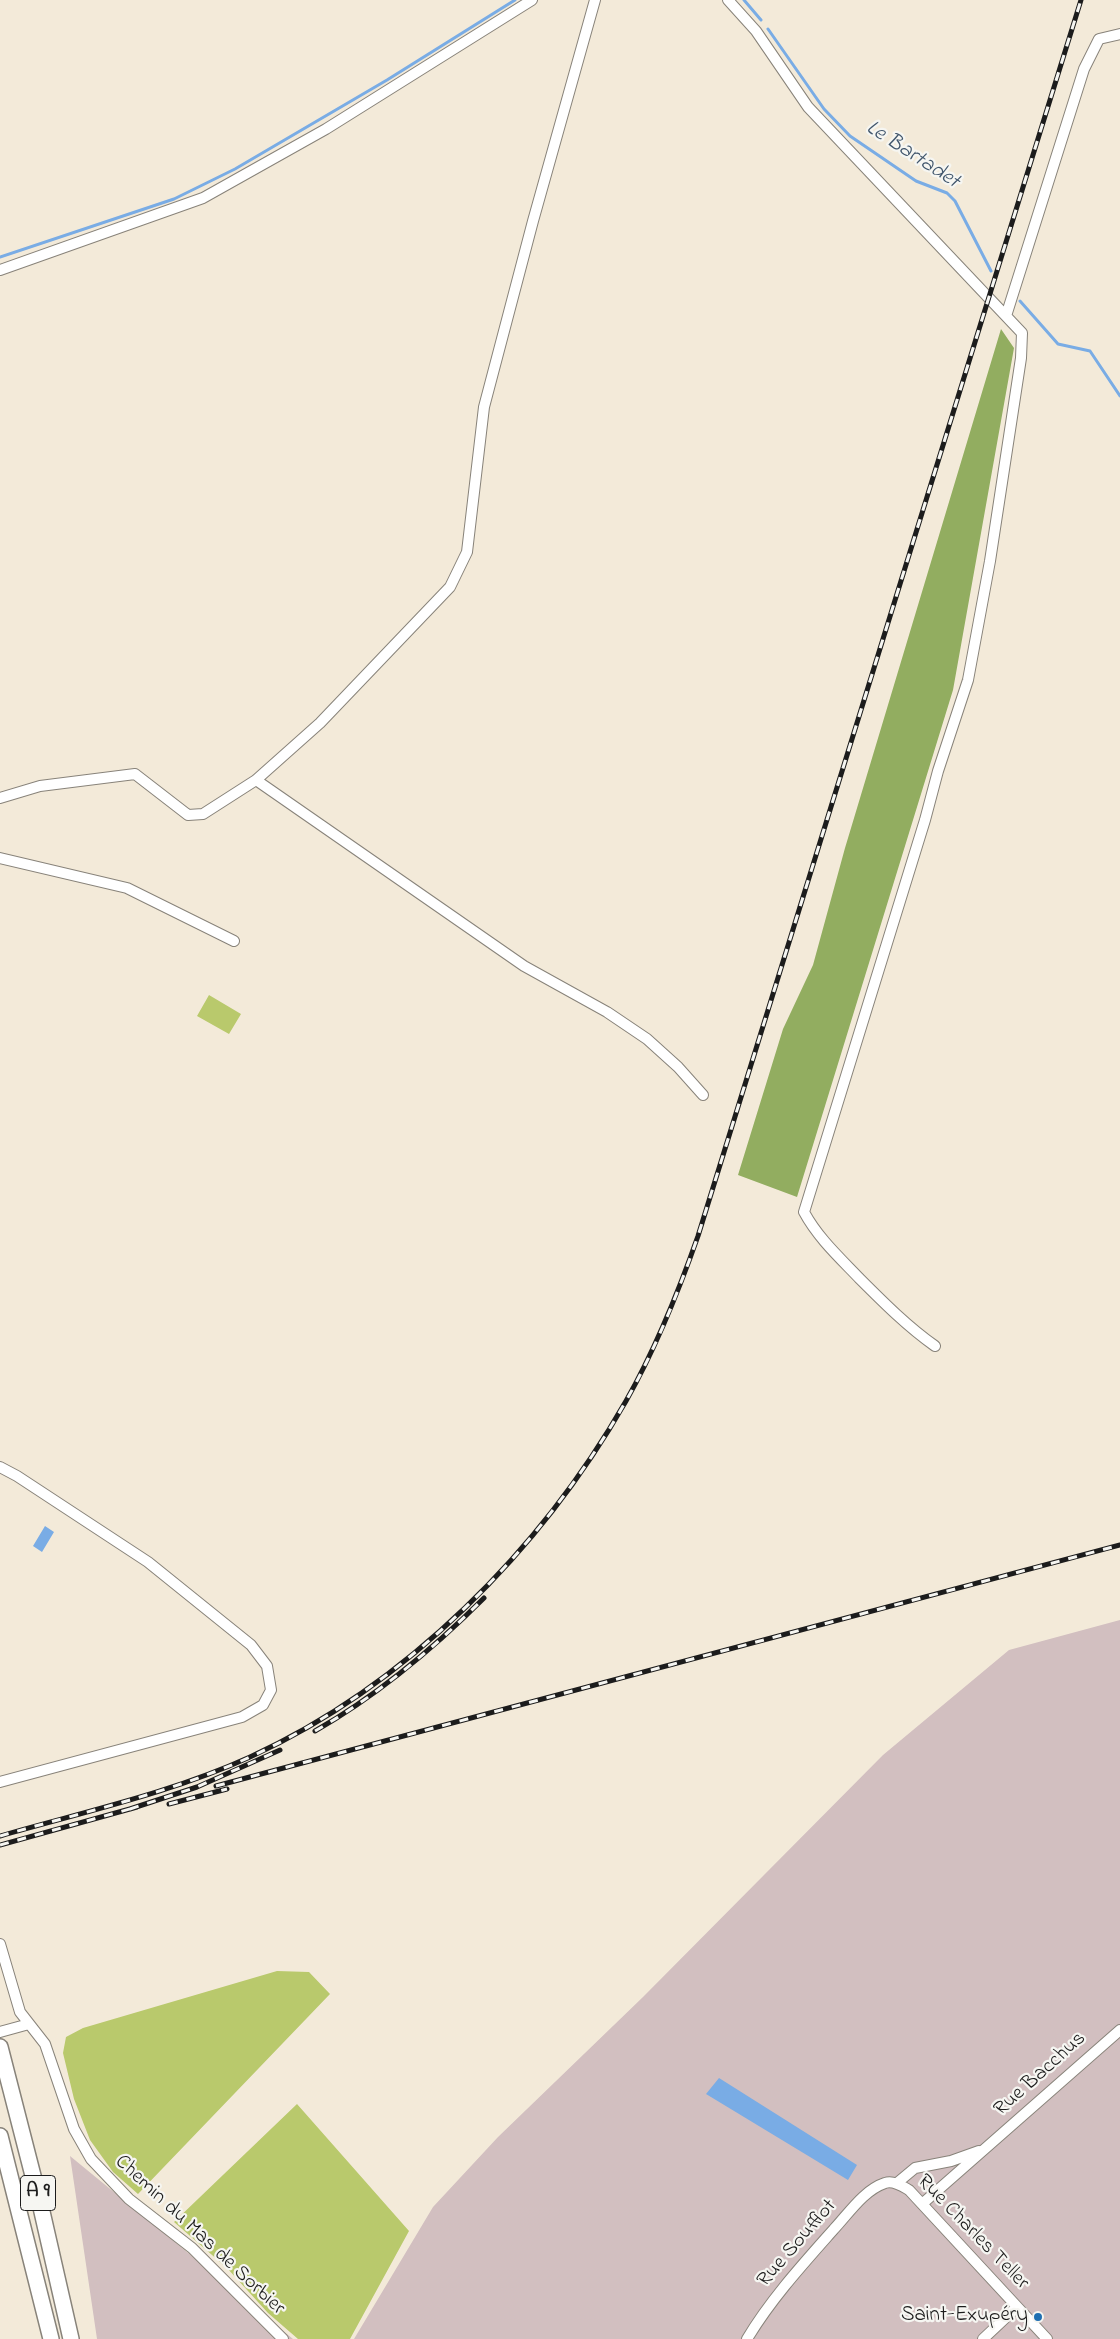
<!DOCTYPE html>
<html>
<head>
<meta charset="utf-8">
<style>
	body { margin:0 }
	canvas { display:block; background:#f3ead9 }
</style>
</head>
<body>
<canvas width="1120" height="2339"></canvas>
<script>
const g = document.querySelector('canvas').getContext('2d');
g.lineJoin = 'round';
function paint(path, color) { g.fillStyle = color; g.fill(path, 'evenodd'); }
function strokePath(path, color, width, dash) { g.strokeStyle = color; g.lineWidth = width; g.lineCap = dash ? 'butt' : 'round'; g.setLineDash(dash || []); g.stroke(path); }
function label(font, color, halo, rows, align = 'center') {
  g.font = font + ' "Indie Flower",sans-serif'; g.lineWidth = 4.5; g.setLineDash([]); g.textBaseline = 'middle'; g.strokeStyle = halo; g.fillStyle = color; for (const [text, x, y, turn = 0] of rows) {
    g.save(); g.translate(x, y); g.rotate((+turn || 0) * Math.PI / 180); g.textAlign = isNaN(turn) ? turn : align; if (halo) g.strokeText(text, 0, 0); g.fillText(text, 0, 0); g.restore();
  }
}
const industrial = new Path2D(`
	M1120 1620V2339H354L433 2207 498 2137 643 1997 883 1755 1009 1650Z
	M70 2156 293 2339H97Z`);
const green = new Path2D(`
	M209 995 241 1014 229 1034 197 1016Z
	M277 1971 309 1972 330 1994 138 2194 113 2172 90 2140 74 2099 63 2053 66 2037 83 2028Z
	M297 2104 409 2231 350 2339H298L268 2313 227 2268 174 2222Z`);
const forest = new Path2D(`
	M1001 329 1014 348 953 690 797 1197 738 1175 783 1029 813 965 845 848Z`);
const water = new Path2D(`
	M45 1526 54 1532 42 1552 33 1546Z
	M719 2078 857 2165 848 2180 706 2094Z`);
const stream = new Path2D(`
	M744 0 761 20
	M768 29 824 109 850 136 916 181 947 193 955 201 991 271
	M0 257 174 199 235 169 387 80 515 0
	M1020 301 1058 344 1090 351 1120 396`);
const minor = new Path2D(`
	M728 0 756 31 808 107 1022 333 1021 358 990 561 968 680 938 771 925 820 804 1212C818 1238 840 1258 860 1279 884 1303 908 1327 935 1346
	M0 270 203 198 326 129 532 0
	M1006 316 1084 69 1099 39 1120 34
	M256 780 524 966 607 1012 647 1039 678 1067 703 1095
	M0 798 40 786 135 774 188 815 203 814 256 780 320 723 450 587 467 552 484 407 533 221 595 0
	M0 858 127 888 234 941
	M0 1467 17 1476 148 1562 251 1645 267 1666 271 1690 263 1705 242 1717 0 1782
	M0 1944 20 2012 45 2044 74 2129 91 2159 129 2199 192 2248 283 2339
	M0 2032 29 2024
	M897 2183 915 2168 951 2161 979 2151
	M922 2204 1120 2030
	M747 2339C771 2299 803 2264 834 2229 849 2213 864 2190 885 2183 893 2180 902 2186 909 2190L1047 2339
	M983 2339 1017 2307`);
const highway = new Path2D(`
	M0 2047 40 2203 71 2339
	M0 2136 51 2339`);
const rail = new Path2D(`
	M315 1731C378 1695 433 1649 484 1598
	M216 1786 1120 1545
	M169 1804 227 1789
	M130 1809 197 1787 280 1750
	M0 1836C83 1812 171 1793 250 1757 407 1685 541 1550 626 1401 656 1348 678 1293 698 1236L1081 0
	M0 1845 137 1807`);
const markers = [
	[1038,2317,5,"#1f6fb2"]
];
const shields = [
	[38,2193,35]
];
const shieldNames = [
	["A 9",38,2193]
];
const streetNames = [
	["Rue Bacchus",1041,2075,-42],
	["Rue Charles Teller",972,2233,46],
	["Chemin du Mas de Sorbier",199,2236,43],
	["Rue Soufflot",798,2244,-49]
];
const poiNames = [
	["Saint-Exupéry",1028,2317]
];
const waterNames = [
	["Le Bartadet",912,156,33]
];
paint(industrial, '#d2bfc0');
paint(green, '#b9c96c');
paint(forest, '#92ad60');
paint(water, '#79ace5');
strokePath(stream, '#79ace5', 3);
strokePath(minor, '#88837a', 12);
strokePath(highway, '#88837a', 18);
strokePath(minor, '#fff', 10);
strokePath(highway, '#fff', 15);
strokePath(rail, '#1c1c1c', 5);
strokePath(rail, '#f6f6f2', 3, [9]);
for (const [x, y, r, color] of markers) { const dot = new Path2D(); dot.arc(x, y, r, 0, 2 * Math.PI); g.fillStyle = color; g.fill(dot); strokePath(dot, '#f6f6f2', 2); }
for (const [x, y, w] of shields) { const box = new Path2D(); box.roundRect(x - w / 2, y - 17.5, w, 35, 4); g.fillStyle = '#f6f6f2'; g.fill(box); strokePath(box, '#1c1c1c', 1); }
label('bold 20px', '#1c1c1c', null, shieldNames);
label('21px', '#1c1c1c', '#f6f6f2', streetNames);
label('21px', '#1c1c1c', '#f6f6f2', poiNames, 'right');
label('italic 22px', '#41566c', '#f6f6f2', waterNames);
</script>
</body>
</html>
